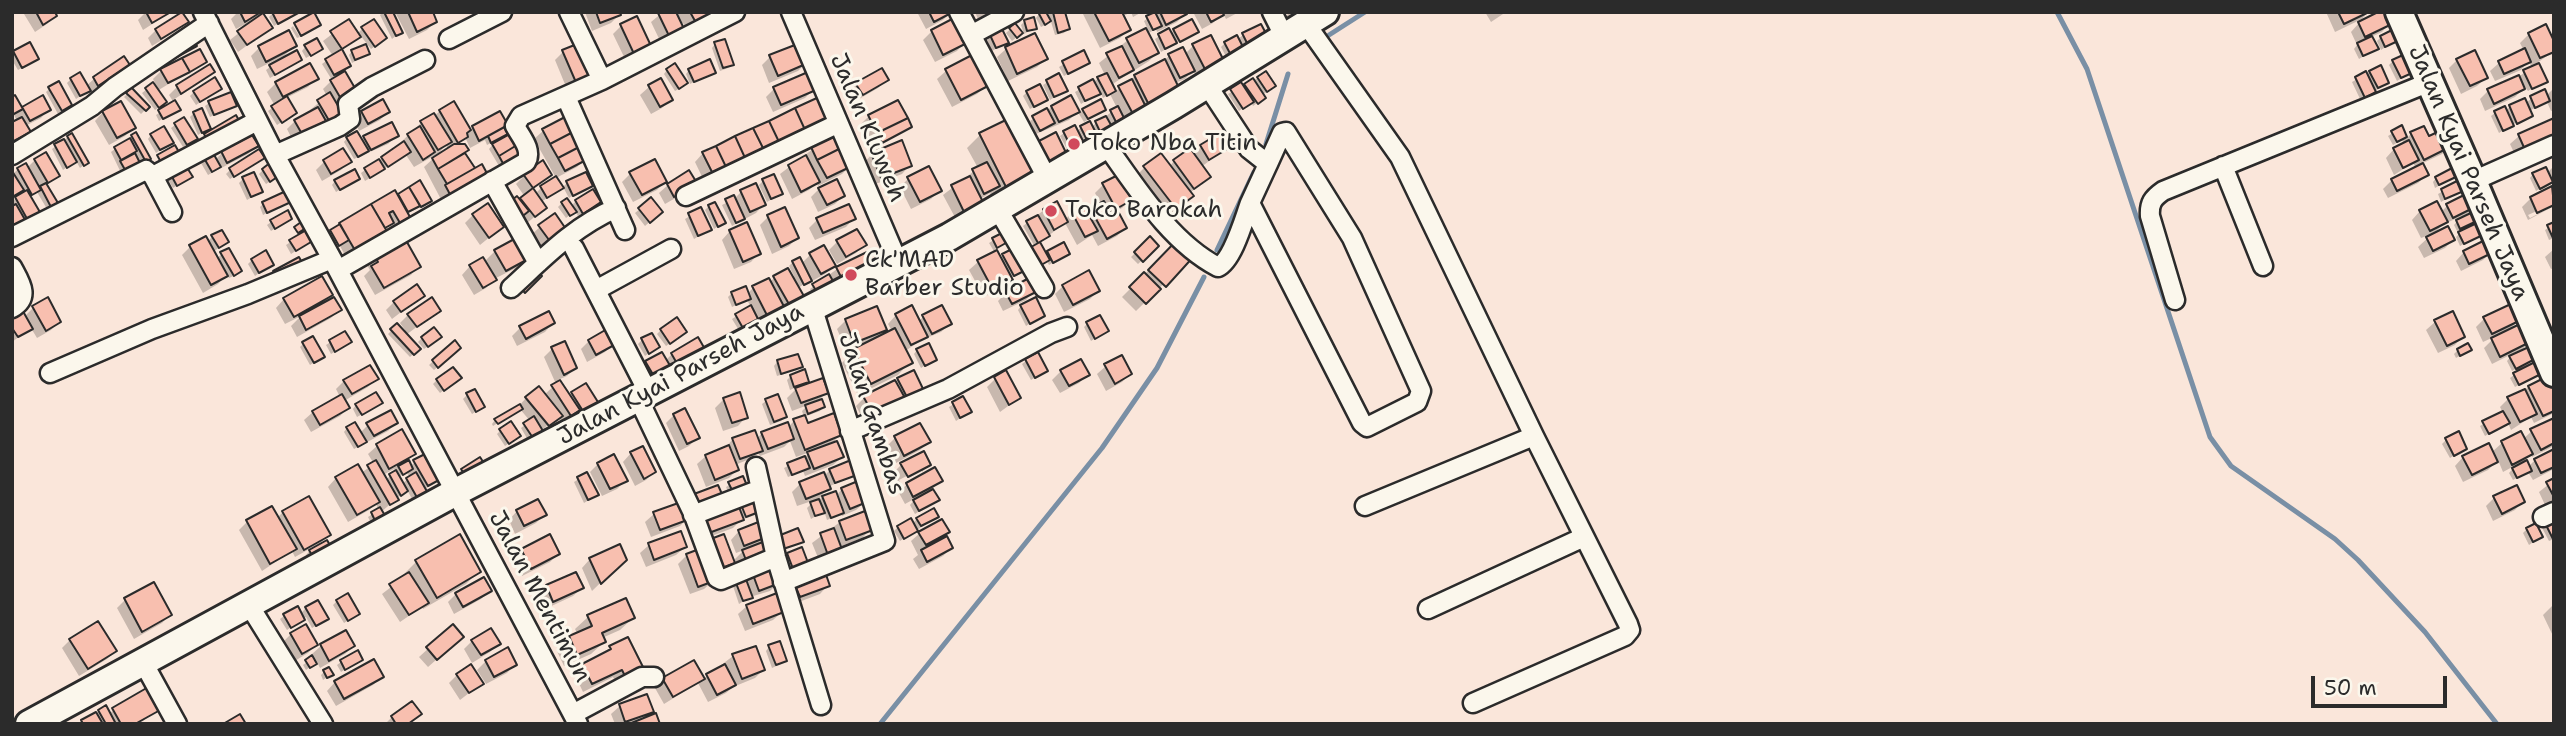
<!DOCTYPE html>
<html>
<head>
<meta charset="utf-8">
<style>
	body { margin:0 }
	#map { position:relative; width:2566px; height:736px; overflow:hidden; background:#fae6da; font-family:"Shantell Sans",sans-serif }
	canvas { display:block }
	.frame { position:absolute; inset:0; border:14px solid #2b2b2b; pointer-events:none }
	.scale { position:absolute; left:2311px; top:676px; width:136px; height:32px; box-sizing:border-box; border:4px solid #2b2b2b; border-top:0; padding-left:9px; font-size:21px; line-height:24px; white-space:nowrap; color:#2b2b2b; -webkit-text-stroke:5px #fbf7ec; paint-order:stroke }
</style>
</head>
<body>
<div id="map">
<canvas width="2566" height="736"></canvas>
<div class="frame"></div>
<div class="scale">50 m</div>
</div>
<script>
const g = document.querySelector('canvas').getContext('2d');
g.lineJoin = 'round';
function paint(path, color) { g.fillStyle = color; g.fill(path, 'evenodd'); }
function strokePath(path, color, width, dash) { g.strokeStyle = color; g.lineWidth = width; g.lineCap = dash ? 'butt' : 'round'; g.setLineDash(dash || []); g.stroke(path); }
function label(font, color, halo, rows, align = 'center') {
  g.font = font + ' "Shantell Sans",sans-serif'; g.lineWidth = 6; g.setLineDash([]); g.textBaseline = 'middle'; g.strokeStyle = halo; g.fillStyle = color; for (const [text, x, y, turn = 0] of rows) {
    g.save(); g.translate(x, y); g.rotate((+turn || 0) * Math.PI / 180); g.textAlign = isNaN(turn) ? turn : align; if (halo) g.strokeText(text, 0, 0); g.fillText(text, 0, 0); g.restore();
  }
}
const shadow = new Path2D(`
	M26 12H57L47 24 35 32 24 14Z
	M146 12H171L143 30 138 20Z
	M238 12H265L262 14 271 28 238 52 230 40 250 24 249 22 236 29 231 19Z
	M298 12 274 26 269 17 273 13Z
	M383 12H391L401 32 392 39 380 15Z
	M395 12H431L435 22 427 30 409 39Z
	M585 12H618L619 15 611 23 592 31Z
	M663 12H674L676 15 679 12H712L690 35 683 23 680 24 664 49 651 22Z
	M917 12H951L943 20 926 29Z
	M975 12H1007L980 24Z
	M1048 12H1063L1068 29 1064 33 1055 35Z
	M1085 12H1142L1133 17 1131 12 1122 17 1129 29 1120 38 1100 48 1083 14Z
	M1157 12 1185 14 1177 22 1157 32 1156 29 1147 34 1157 53 1149 61 1111 85 1115 92 1135 76 1162 62 1169 56 1185 54 1193 46 1224 65 1199 82 1193 70 1185 79 1175 83 1178 89 1070 155 1060 136 1064 133 1077 132 1081 127H1091L1117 108 1110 94 1103 98 1100 92 1081 104 1075 92 1105 75 1099 63 1128 40 1148 30 1144 21Z
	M1193 12H1239L1226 19 1223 13 1213 23 1202 29Z
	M1290 12H1326L1290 25 1286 16Z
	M1485 12H1506L1491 22Z
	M2326 12H2368L2362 19 2335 32Z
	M1039 14 1045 25 1041 27 1036 18Z
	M954 20 965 42 957 51 935 62 923 40 932 31Z
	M349 21 357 34 362 29 381 42 371 49 360 35 341 51 349 65 343 71 357 94 338 109 342 116 322 131 319 126 293 141 287 129 295 121 311 113 310 110 327 96 323 89 332 80 322 64 333 56 323 41Z
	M1025 21 1035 28 1024 34 1021 25Z
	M187 22 178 30 152 46 148 38 156 30Z
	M2359 23H2390L2382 32 2371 37 2377 48 2359 59 2354 49 2357 45 2351 32Z
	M1015 25 1017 37 1012 41 1006 33Z
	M293 26 300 37 297 38 291 28Z
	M621 26 650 48 627 63 613 34Z
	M2545 27 2551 40 2554 38V51L2537 63 2546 81 2528 91 2525 87 2515 97 2485 111 2480 99 2488 91 2518 77 2532 68 2529 61 2521 70 2495 81 2490 71 2499 63 2524 51 2520 43 2529 34Z
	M1169 30 1170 34 1174 30 1197 32 1161 52 1155 39Z
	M1034 35 1046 59 1037 67 1008 81 997 57 1006 49Z
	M1243 35 1269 43 1230 64 1221 47 1225 43 1237 40Z
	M991 36 1007 42 992 51 987 40Z
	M2381 37 2398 39 2381 50 2377 41Z
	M715 44 732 64 728 68 720 71 712 48Z
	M295 45 284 56 257 69 251 56 259 48Z
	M305 47 317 52 306 58 302 51Z
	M352 51 368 54 352 63 349 55Z
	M296 52 300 59 297 63 270 78 266 70 270 67Z
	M563 52 590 80 569 94 555 60Z
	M14 53 33 62 18 70 12 60Z
	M1083 53 1088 63 1064 76 1059 67Z
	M770 57 806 63 798 71 769 83 762 65Z
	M971 57 986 86 977 94 952 107 937 79 946 71Z
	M2457 60 2486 78 2477 86 2461 94 2449 68Z
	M2393 61 2410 73 2397 81 2389 65Z
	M205 62 157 91 161 106 155 110 142 93 155 83 153 79 161 71Z
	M128 64 90 93 88 91 76 99 67 83 71 79 86 86 94 79Z
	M310 66 316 78 308 87 286 98 295 113 277 125 268 111 275 106 267 92 276 83Z
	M667 70 682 87 675 91 664 74Z
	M689 70 714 72 690 84 686 74Z
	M213 72 204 80 173 100 178 109 159 121 156 115 174 103 169 95 177 87Z
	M2370 72 2387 83 2361 101 2352 82Z
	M1058 76 1066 90 1050 100 1043 85Z
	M1258 78 1270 90 1262 95 1260 101 1253 106 1251 102 1239 111 1228 94Z
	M887 79 878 88 854 102 848 93 857 84Z
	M660 81 671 100 662 108 651 114 640 95 649 87Z
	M2554 88V110L2551 111 2547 102 2529 111 2531 116 2528 119 2513 124 2499 133 2491 116 2495 113 2505 111 2510 107 2525 103 2544 91 2546 96Z
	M49 89 70 105 58 114 46 92Z
	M774 89 813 90 805 98 773 112 766 97Z
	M131 90 148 107 141 114 124 97Z
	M194 92H216L196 105 190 96Z
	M1027 92 1042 103 1030 109 1023 96Z
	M15 97 21 110 49 109 41 118 25 126 28 131 12 144V124L17 121 14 115 12 117V99Z
	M818 100 705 183 695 162 703 153Z
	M209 103 235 105 210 117 205 106Z
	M1052 107 1077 112 1069 120 1036 134 1030 121Z
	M1083 110H1104L1084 122 1079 114Z
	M440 111 469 131 500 113 502 128 522 158 502 171 489 149 497 140 487 145 485 140 470 148 465 137 456 146 474 171 445 207 424 167 436 156 449 150 446 145 439 153 414 167 406 155 365 181 361 173 365 170 401 146 400 143 422 122 434 116Z
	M103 112 134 127 125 136 109 145 95 121Z
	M362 112H388L380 120 359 131 354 120Z
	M194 113 209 128 198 135 190 117Z
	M869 116 910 127 878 145 874 138 868 141 860 125Z
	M183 119 192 142 183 147 171 128Z
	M564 119 586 158 577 167 556 178 534 139 543 131Z
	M2554 120 2517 159 2510 144 2519 136Z
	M2401 128 2406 139 2411 134 2450 146 2442 154 2421 164 2427 175 2418 183 2388 198 2383 189 2392 180 2416 168 2413 163 2394 175 2386 158 2394 149 2404 144 2402 140 2393 145 2388 136Z
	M151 135 172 142 156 153 148 139Z
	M397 135 388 144 354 159 344 142 347 138 361 141 364 137Z
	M980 135 1030 151 997 206 990 193 980 199 957 221 943 195 978 168 967 148Z
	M132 136 149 159 123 177 111 152Z
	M68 137 87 163 80 168 76 161 63 170 52 149Z
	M252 137 256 146 248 154 208 175 201 163 205 160 212 155 215 160 222 153Z
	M1201 147 1227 148 1201 167 1209 177 1190 193 1192 196 1184 204 1167 216 1136 176 1145 167 1170 166 1174 161 1193 155Z
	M813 149 850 166 842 174 818 186 817 183 809 190 792 199 780 174Z
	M342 151 349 162 341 170 322 181 316 170 324 162Z
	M258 152 259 162 230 179 226 174 230 170Z
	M872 154 910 165 902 174 873 185 864 163Z
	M35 160 57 176 46 186 56 203 47 209 37 192 29 197 41 219 12 234V201L25 193 13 174 18 169 27 168Z
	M2553 167 2554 181 2536 191 2530 178 2533 174 2547 173Z
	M263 170 274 179 266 184 259 174Z
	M550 174 532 190 540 200 542 199 537 192 541 188 558 191 541 202 545 208 526 224 520 217 519 202 525 197 516 184 524 176Z
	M630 174 665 181 657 190 633 202 622 182Z
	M172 176 191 177 173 188 168 180Z
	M2456 176 2435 188 2433 182 2436 178Z
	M243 179 261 192 247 200 239 183Z
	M358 179 336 192 332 185 335 181Z
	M908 179 939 191 931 199 911 209 900 187Z
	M763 181 781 194 767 202 759 185Z
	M2460 182 2464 189 2441 202 2438 194Z
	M420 183 427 204 406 214 408 217 400 225 391 230 389 226 347 259 340 246 335 248 327 235 331 231 397 197Z
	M567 183 591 186 569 198 563 187Z
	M668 185 686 192 665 204 659 193Z
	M1103 185 1130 200 1122 208 1109 215 1125 228 1117 236 1098 246 1092 235 1077 245 1065 223 1039 243 1045 255 1063 245 1068 254 1049 265 1047 261 1030 271 1035 247 1023 226 1044 210 1065 220 1072 212 1087 214 1101 204 1095 193Z
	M2552 188 2554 206 2528 220 2522 207 2531 198ZM2550 205V208L2530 218 2528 215Z
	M819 189 843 196 835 204 818 212 811 197Z
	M741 192 764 204 756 213 732 226 722 205 734 199Z
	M2469 195 2475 206 2462 219 2477 220 2468 228 2485 232 2460 246 2456 237 2465 228 2457 231 2454 225 2462 216 2444 224 2433 234 2453 240 2445 248 2424 258 2418 247 2432 234 2421 238 2412 220 2420 211 2441 212 2447 206Z
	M651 200 661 212 645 226 635 213Z
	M289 201 263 215 260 207 263 204Z
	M576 201 599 202 578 216 575 211 566 218 558 207 562 203 571 206Z
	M709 206 723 223 714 229 705 210Z
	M700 210 709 230 694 239 685 219Z
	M473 215 502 227 480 245 465 223Z
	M768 217 797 238 789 246 772 254 760 225Z
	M854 218 846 227 815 240 809 228 817 220Z
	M271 222H286L271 231 267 225Z
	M2554 224V238L2549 240 2545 230Z
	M540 227 558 240 543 251 531 235Z
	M309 230 314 239 291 254 286 245Z
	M730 231 759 253 751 262 734 269 722 240Z
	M1007 232V243L995 249 1000 259 1003 256 1018 274 1010 278 1002 288 984 297 969 270 978 262 995 253 989 243Z
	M212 237 227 242 213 252 216 259 222 254 236 275 229 278 227 274 218 284 203 293 182 255 190 247 207 242Z
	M1150 239 1157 246 1138 264 1131 257Z
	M1178 241 1193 255 1136 311 1122 297Z
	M837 242 864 245 856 253 837 264 829 250Z
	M2554 249V268L2551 269 2545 257Z
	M495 251 528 257 520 266 494 279 486 288 474 295 462 275 470 266 484 262Z
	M2464 252H2491L2483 260 2461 271 2456 261Z
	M373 253 419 266 411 275 375 295 364 276 370 270 365 262Z
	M810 255 834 265 825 274 812 281 811 279 797 289 807 305 740 332 732 319 751 307 747 300 732 307 728 297 732 293 747 294 753 288 770 282 774 278 791 277 794 276 789 266 793 262 801 264Z
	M252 260 272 264 255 276 248 264Z
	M837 269 874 270 816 300 810 289Z
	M1063 286 1098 291 1090 299 1064 312 1055 294Z
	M1034 291 1026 300 1003 311 998 301 1006 293Z
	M331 295 321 305 340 310 331 318 297 337 291 326 301 316 285 324 276 308 284 299Z
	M422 296 392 319 386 310 394 302Z
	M1021 306 1043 315 1026 326 1018 310Z
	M33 308 59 322 51 330 37 338 31 328 12 342V312L24 317Z
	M439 310 406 335 419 349 410 357 388 334 397 325 403 331 405 330 400 323 408 315Z
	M2452 313 2463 336 2455 345 2438 353 2426 330 2435 322Z
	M896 315 918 322 923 317 950 324 941 332 922 340 905 351 910 362 898 375 858 395 842 363 860 344 846 350 837 329 846 320 885 330 876 339 892 331 888 324Z
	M2484 319 2519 320 2507 332 2531 340 2519 353 2535 358 2512 371 2507 361 2514 353 2492 364 2484 348 2496 336 2483 342 2476 327Z
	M553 323 545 332 517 346 512 336 520 328Z
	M1087 324 1107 331 1091 341 1084 327Z
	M661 330 681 336 666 346 657 334Z
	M345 333 346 345 331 354 326 345Z
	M422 338 436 341 424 349 418 342Z
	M642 340 658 347 645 356 638 344Z
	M697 340 700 366 649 391 638 371 646 362 665 361 672 354Z
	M589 341 614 343 605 352 587 362 581 349Z
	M454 342 459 348 434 370 429 365Z
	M303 344 323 357 310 365 300 347Z
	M552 349 575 368 567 376 558 380 569 397 572 393 601 410 579 426 573 415 562 423 559 417 528 440 521 428 530 421 520 409 493 426 492 424 495 420 517 408 526 398 544 395 556 384 544 357Z
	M917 350 935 359 921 368 914 354Z
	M2458 350H2470L2456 358 2454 354Z
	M797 356 801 366 797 370 777 376 774 366 777 362Z
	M1026 361 1046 371 1031 380 1022 364Z
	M1080 361 1087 375 1079 383 1060 393 1052 380 1061 371Z
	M1106 366 1130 374 1122 382 1106 391 1097 374Z
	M2541 373 2515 387 2510 378 2514 375Z
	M791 376 807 381 800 388 827 392 820 399 823 407 820 411 804 417 802 411 808 405 792 411 787 398 799 386 790 390 787 380Z
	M996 378 1019 398 1000 412 987 387Z
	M376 379 368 387 344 401 348 408 340 416 311 432 304 420 313 412 340 397 336 389 344 381Z
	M437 380 456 381 440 393 433 384Z
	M898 380 923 393 864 421 856 406 865 397Z
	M2529 387 2554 392V413L2534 423 2531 417 2511 430 2508 423 2485 436 2480 426 2503 413 2500 407 2508 399Z
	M467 395 483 407 472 414 463 399Z
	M724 399 746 417 738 426 723 431 715 408Z
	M962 399 969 412 956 421 949 407Z
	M766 401 785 417 781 421 770 425 762 404Z
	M356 405 377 406 357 417 353 409Z
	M674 415 697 438 689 446 679 451 666 423Z
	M2554 420V446L2532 457 2531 454 2519 466 2528 467 2535 460 2554 451V469L2533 480 2528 472 2513 480 2509 473 2516 465 2503 472 2498 460 2488 470 2463 482 2455 466 2463 457 2492 452 2502 443 2521 433 2523 439 2532 431Z
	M794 421 840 435 835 440 842 457 833 465 805 476 803 471 788 477 784 468 804 458 810 452 796 457 790 441 784 447 760 456 758 453 752 458 735 465 737 470 729 478 706 487 697 464 706 456 725 448 733 439H757L762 433 788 427Z
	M396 423 388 431 354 449 344 432 347 428 360 433 368 425Z
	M501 430 515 439 505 446 497 434Z
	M402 432 414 454 407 461 410 466 424 456 437 479 425 490 415 504 407 490 381 512 373 527 368 517 379 510 376 504 369 510 348 522 328 487 336 478 361 473 374 464 368 454 377 446ZM394 469 396 472 385 480 383 475ZM407 473 410 477 402 484 398 477Z
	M895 438 929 442 920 450 896 463 887 446Z
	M2446 440 2465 449 2450 458 2442 444Z
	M631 453 654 472 646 480 635 486 623 462Z
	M598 464 626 480 617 489 602 496 590 472Z
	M929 464 922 472V468L899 480 901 483 922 472 899 484 893 473 901 465Z
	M830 470 855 475 828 487 819 499 835 493 836 496 842 489 865 502 856 510 842 516 841 514 827 520 824 511 811 519 807 508 815 500 797 506 792 492 800 484 824 476Z
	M587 474 597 495 584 503 574 482Z
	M742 478 730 497 726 487Z
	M2554 480V501L2545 505 2539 492Z
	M941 481 932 489 937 500 915 514 910 505 916 498 905 504 899 493 907 484Z
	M695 495 741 504 757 498 758 514 741 520 733 528 698 541 688 518 680 526 651 537 645 522 654 514 683 503 684 506Z
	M2494 498 2523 501 2515 510 2493 521 2486 506Z
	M517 511 544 515 536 523 515 534 509 520Z
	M283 512 328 535 317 547 313 567 306 555 313 547 295 557 292 551 262 571 239 530 247 522 277 518Z
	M2554 515V539L2549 541 2540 524Z
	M937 517 900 541 894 531 898 527 912 524 917 519Z
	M840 522 871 529 862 538 839 547 821 565 812 543Z
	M2527 529 2541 537 2529 545 2523 533Z
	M739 531 765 537 755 547 739 573 735 561 704 589 690 594 678 564 687 555 701 550 733 561 744 550 736 553 731 540Z
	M947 532 937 542 951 548 943 556 919 569 913 559 918 555 911 541 920 533Z
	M459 537 479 571 466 584 423 609 422 607 400 622 382 594 404 577 403 575 416 562Z
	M649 545 685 547 676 555 646 567 640 553Z
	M522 551 558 554 550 562 522 576 514 559Z
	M788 554 805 571 791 576 784 558Z
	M590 559H625L592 591 582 568Z
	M823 572 828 585 820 594 791 605 786 591Z
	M753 574 778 583 770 591 750 597 739 604 732 583 745 582Z
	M153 584 170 615 162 623 134 639 117 608 125 600Z
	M547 587 582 588 573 596 545 609 538 595Z
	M490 591 481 599 454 614 448 602 456 594Z
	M337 601 358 614 344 623 333 605Z
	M2554 604V638L2543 615Z
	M747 606 782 612 773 620 745 631 738 614Z
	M306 608 327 619 312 628 306 617 287 630 280 619 284 616 300 614Z
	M588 617 633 618 620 630 602 638 604 642 591 654 564 666 557 651 570 638 578 635 575 629Z
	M305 626 316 645 308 653 293 662 282 643 291 634Z
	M453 626V645L428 667 419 657Z
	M345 632 353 646 345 654 320 668 317 662 306 670 303 665 314 657 312 654 321 646Z
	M70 640 115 651 107 659 79 676 62 648Z
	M472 641 498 644 490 652 472 663 464 649Z
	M769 647 785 661 781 664 772 668 766 651Z
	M610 648 641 667 616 683 613 677 583 692 574 673 583 665 602 656Z
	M733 656 763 670 755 678 733 687 726 693 708 702 698 683 664 704 655 688 663 680 693 662 703 679Z
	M361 660 341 672 337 665 341 662Z
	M486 661 515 664 507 673 486 684 477 670Z
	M324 672 332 674 323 680 321 675Z
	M457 675 482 683 460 700 449 683Z
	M382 677 373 685 336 706 327 691 335 682Z
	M149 689 160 708 139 724H80L99 711 108 714Z
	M646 696 652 712 644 720 658 724H615L611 714 620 706Z
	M419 714 409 724H385L392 717Z`);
const stream = new Path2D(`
	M2057 12 2087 69 2210 437 2231 466 2335 539 2358 560 2425 632 2497 724
	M1329 35 1365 12
	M1266 144 1288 74
	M1217 250 1254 172
	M880 724 1102 448 1157 368 1204 277`);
const building = new Path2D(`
	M36 12H55L57 16 43 25Z
	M146 12H171L152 23Z
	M182 12 189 22 161 39 155 29Z
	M240 12H261L245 22Z
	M272 12H300L278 24Z
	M314 12 321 25 301 36 294 23Z
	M384 12H393L403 33 396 36Z
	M408 12H433L437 22 417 32Z
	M596 12H620L621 15 600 23Z
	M676 12 687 35 672 42 658 13Z
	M690 12H714L717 17 699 28Z
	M929 12H953L934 22Z
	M1038 12H1046L1051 21 1045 25Z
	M1053 12H1065L1070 29 1058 33Z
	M1094 12H1122L1131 30 1109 41Z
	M1155 12 1162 26 1153 30 1146 16Z
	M1160 12H1187V14L1166 25Z
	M1206 12H1222L1224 15 1211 22Z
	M2338 12H2369L2344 24Z
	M2378 12H2386L2392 24 2365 37 2358 22Z
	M263 13 273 28 247 45 237 31Z
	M637 16 652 48 635 56 620 24Z
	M1034 17 1037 29 1027 31 1024 20Z
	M954 18 967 43 943 55 931 30Z
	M349 19 361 37 342 49 330 31Z
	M374 19 387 38 375 47 361 27Z
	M1192 19 1199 32 1180 42 1173 29Z
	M1015 23 1023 33 1017 38 1009 28Z
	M1261 24 1271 43 1252 53 1242 33Z
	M2546 24 2554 41V52L2540 58 2528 33Z
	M1146 28 1159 53 1139 63 1126 38Z
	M1169 28 1177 43 1165 49 1158 34Z
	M1002 29 1009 43 996 48 990 35Z
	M2394 29 2400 40 2385 47 2380 36Z
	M289 30 297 46 266 62 258 46Z
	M1035 33 1048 59 1017 74 1005 47Z
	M1211 35 1226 65 1208 75 1192 44Z
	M1237 35 1247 55 1234 61 1224 42Z
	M2372 36 2379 49 2363 56 2357 43Z
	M317 38 323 49 311 56 304 45Z
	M193 39 197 46 164 64Z
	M725 39 734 65 723 68 714 42Z
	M30 42 39 59 22 68 13 51Z
	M800 43 808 63 778 76 769 55Z
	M366 44 370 54 355 60 351 50Z
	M577 44 593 81 578 87 562 50Z
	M1122 46 1134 70 1119 78 1106 53Z
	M1183 47 1195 71 1180 78 1168 54Z
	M2525 48 2531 62 2504 74 2498 61Z
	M200 49 207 62 190 72 182 58Z
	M342 49 351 66 334 75 325 59Z
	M297 50 302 60 275 75 269 65Z
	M1084 50 1090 63 1068 74 1062 61Z
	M2475 50 2488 78 2470 86 2456 59Z
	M972 55 988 86 961 100 945 69Z
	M2403 55 2412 73 2401 78 2392 60Z
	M124 56 130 65 98 86 93 77Z
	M182 58 190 72 168 83 160 69Z
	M710 59 716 73 694 82 688 69Z
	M1165 59 1180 90 1149 105 1134 75Z
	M310 63 319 79 283 97 275 82Z
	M675 63 688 83 679 89 666 69Z
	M2539 63 2548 82 2532 89 2523 70Z
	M210 64 215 72 181 94 176 85Z
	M2381 65 2389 83 2378 88 2369 71Z
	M882 68 889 80 863 95 855 83Z
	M345 71 359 95 344 104 330 80Z
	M1266 71 1276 86 1267 92 1257 77Z
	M2366 71 2376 92 2365 98 2355 77Z
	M80 72 91 91 80 96 70 78Z
	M808 72 816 90 781 105 773 87Z
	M1059 73 1068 91 1054 97 1046 80Z
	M1107 73 1116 91 1107 96 1097 77Z
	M2519 75 2525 89 2494 104 2487 89Z
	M215 77 222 89 200 102 193 91Z
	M661 78 673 100 660 107 648 85Z
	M1253 78 1266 98 1258 104 1244 84Z
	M1093 79 1101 94 1085 101 1078 87Z
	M1132 79 1146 107 1133 114 1118 86Z
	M59 81 72 105 62 111 48 87Z
	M153 82 167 102 159 108 145 88Z
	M1241 82 1254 102 1243 109 1230 89Z
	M1040 84 1048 100 1034 107 1026 91Z
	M131 87 150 107 146 111 126 93Z
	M2545 89 2550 101 2535 108 2530 96Z
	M231 92 237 106 214 115 208 101Z
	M330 92 344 116 331 124 317 100Z
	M15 95 23 109 12 115V97Z
	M43 95 51 110 30 121 22 107Z
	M1071 95 1080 112 1059 122 1051 106Z
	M287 96 297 113 282 123 271 106Z
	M819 97 830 121 806 132 795 108Z
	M2525 98 2533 116 2517 124 2509 105Z
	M383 99 390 112 368 124 361 111Z
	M1101 99 1106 110 1088 119 1082 109Z
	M175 100 181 110 163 119 158 110Z
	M898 100 908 118 877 133 868 115Z
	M121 101 136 128 117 138 102 111Z
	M454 101 471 130 467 133 468 137 458 143 439 110Z
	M1118 106 1126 122 1118 126 1110 110Z
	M2505 106 2514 126 2503 131 2494 111Z
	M318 107 326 121 302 134 294 120Z
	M202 108 211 129 202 133 193 112Z
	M795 108 806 132 780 144 769 121Z
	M1047 108 1055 123 1040 131 1032 116Z
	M500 111 508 125 479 141 472 126Z
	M434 113 452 142 438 150 420 121Z
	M236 115 241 124 209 143 204 134Z
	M1014 116 1045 177 1010 195 979 133Z
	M1106 116 1115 132 1103 138 1095 121Z
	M22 117 31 132 12 142V122Z
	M184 117 198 139 187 145 174 123Z
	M565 117 573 132 550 144 542 129Z
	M908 118 912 127 882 143 877 133Z
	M2554 118V139L2526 152 2518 134Z
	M769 121 780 144 765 152 753 128Z
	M1090 121 1099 139 1089 144 1080 126Z
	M392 122 399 136 371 150 363 136Z
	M1075 125 1086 147 1074 153 1063 131Z
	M2402 125 2407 137 2397 142 2391 131Z
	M164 126 174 143 160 150 150 134Z
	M420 126 435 152 423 160 407 134Z
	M2424 126 2429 136 2444 129 2452 146 2424 160 2410 132Z
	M504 127 508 134 491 143 488 136Z
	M753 128 765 152 746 160 735 136Z
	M357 131 369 151 358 157 346 137Z
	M136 132 151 159 146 162 131 135Z
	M573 132 581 146 558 158 550 144Z
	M1056 132 1070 161 1051 170 1037 142Z
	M72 133 89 163 84 166 67 136Z
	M1220 133 1229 148 1209 160 1200 145Z
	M510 134 517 145 499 156 492 144Z
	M252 135 259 146 227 163 221 151Z
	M837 135 843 147 817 160 811 147Z
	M735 136 746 160 727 169 716 146Z
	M130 138 137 151 121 160 114 147Z
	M64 139 77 162 67 168 54 144Z
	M902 140 912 166 881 178 871 153Z
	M2409 140 2419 160 2403 168 2393 148Z
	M404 141 411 152 388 167 381 157Z
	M454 144H465L469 150 438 169 432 158Z
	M175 145 180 154 162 164 157 155Z
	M517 145 525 158 506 169 499 156Z
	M581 146 588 159 565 171 558 158Z
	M716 146 727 169 714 176 702 152Z
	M843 147 852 166 827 178 817 160Z
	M343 148 352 162 331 174 323 160Z
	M1190 148 1211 177 1194 189 1173 160Z
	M259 149 265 158 234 177 229 168Z
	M46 152 60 176 48 183 34 159Z
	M135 153 142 167 128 175 120 161Z
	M213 153 221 167 212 172 204 158Z
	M465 153 475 168 447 184 438 169Z
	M1161 153 1194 196 1176 209 1143 166Z
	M806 155 820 182 801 192 788 165Z
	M379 159 385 169 370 178 364 168Z
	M655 159 667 182 642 195 629 172Z
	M543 160 552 175 533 188 523 174Z
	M271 162 280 175 270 182 262 169Z
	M987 162 1000 186 984 194 972 169Z
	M26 163 41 190 32 195 17 168Z
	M2423 163 2429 175 2397 191 2391 179Z
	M482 164 490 179 453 200 445 185Z
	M186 166 193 177 177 186 171 175Z
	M929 166 942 191 920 202 907 177Z
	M2454 167 2458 176 2439 185 2435 177Z
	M2546 167 2553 182 2540 189 2532 173Z
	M355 169 360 179 340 190 334 180Z
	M689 170 697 183 674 197 667 184Z
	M12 171 24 190 12 197Z
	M254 172 263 192 251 197 242 177Z
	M586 172 593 186 573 196 566 181Z
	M774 174 783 194 771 199 762 179Z
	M1118 175 1132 200 1116 209 1102 183Z
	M556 176 564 188 547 198 540 186Z
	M970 176 984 204 965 214 951 185Z
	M837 179 845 196 827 205 818 188Z
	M2461 179 2466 190 2445 199 2441 189Z
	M420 180 432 201 421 207 409 187Z
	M46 183 58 203 51 207 40 186Z
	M756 183 766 205 750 212 740 190Z
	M2552 186 2554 205 2537 213 2530 197Z
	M409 187 420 206 408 212 398 194Z
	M533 188 547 208 535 217 520 198Z
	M593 189 601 202 583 214 575 200Z
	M27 190 44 219 31 226 15 197Z
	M395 190 410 217 400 223 393 211 389 213 394 223 385 228 371 204Z
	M286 191 291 202 267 213 262 202Z
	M2470 192 2477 206 2453 218 2446 204Z
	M734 195 745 219 736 223 725 199Z
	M517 196 529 211 519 219 507 204Z
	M651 197 663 212 650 223 638 208Z
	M567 198 577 212 570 216 561 202Z
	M1057 201 1068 222 1054 230 1043 209Z
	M1104 201 1112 216 1119 213 1127 228 1107 239 1090 208Z
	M2437 201 2448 222 2430 231 2419 210Z
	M715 202 726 223 718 227 708 205Z
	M488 203 504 227 489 238 472 214Z
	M16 204 28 225 16 232 12 226V206Z
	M371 204 388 233 356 252 339 223Z
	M849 204 856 219 823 233 816 218Z
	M1083 205 1098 231 1085 237 1071 211Z
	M701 207 712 230 698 236 688 213Z
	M785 207 799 238 781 247 767 215Z
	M288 210 292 219 275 229 270 220Z
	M2475 211 2479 220 2460 229 2456 220Z
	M555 213 568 232 552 244 538 225Z
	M1038 215 1050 236 1038 243 1026 221Z
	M304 220 309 226 298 233 294 227Z
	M2481 221 2487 233 2464 244 2458 232Z
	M747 222 761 254 743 262 729 230Z
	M2554 222V237L2553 238 2547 225Z
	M340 224 349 240 339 246 330 230Z
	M2448 226 2455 240 2433 251 2426 237Z
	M310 228 316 239 296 251 289 240Z
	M857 229 867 245 846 257 836 240Z
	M222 230 229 242 219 248 211 235Z
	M1008 230 1013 239 997 248 992 238Z
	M403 235 421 267 384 288 371 266 378 262 372 252Z
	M206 236 228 276 211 285 189 245Z
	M1150 236 1159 246 1143 262 1134 252Z
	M518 237 530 258 506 271 494 250Z
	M1178 239 1195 255 1166 287 1148 270Z
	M2487 239 2494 252 2469 264 2463 251Z
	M1040 242 1050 260 1034 269 1024 251Z
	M1064 242 1070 254 1053 263 1047 251Z
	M824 245 836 266 821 274 809 253Z
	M229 248 242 271 234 276 220 252Z
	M1012 249 1024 271 1014 276 1002 254Z
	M266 250 274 265 259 273 251 259Z
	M997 250 1013 280 993 290 977 260Z
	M867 252 876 271 845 285 836 267Z
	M299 257 305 268 278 280 273 271Z
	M483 257 497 280 483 288 469 265Z
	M800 257 812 281 804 285 792 261Z
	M788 268 809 305 794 313 773 276Z
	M1089 270 1100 291 1073 305 1062 285Z
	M537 271 542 276 525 293 520 287Z
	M1144 272 1161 289 1146 304 1129 287Z
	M829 274 837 288 820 297 812 284Z
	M322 276 333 295 294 317 283 298Z
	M769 278 789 316 772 325 752 286Z
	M1029 278 1036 292 1012 304 1005 291Z
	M417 284 425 296 401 312 393 301Z
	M746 286 751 299 736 305 731 292Z
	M48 297 61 322 46 331 32 306Z
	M334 297 342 310 306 330 299 316Z
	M432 297 441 311 417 327 407 314Z
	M1036 297 1045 316 1030 324 1020 305Z
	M2513 303 2521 320 2492 334 2483 317Z
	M751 305 759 321 744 330 735 314Z
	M912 305 928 337 911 345 895 314Z
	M942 305 952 324 932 334 922 315Z
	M20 306 33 329 18 337 12 328V310Z
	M877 306 887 330 854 343 845 319Z
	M549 311 555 323 526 339 519 326Z
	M2453 311 2465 337 2447 346 2434 320Z
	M1100 315 1109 331 1095 339 1086 322Z
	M677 317 687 332 670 344 660 329Z
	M2524 322 2534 340 2500 357 2491 338Z
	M397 323 421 349 414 355 390 329Z
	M434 327 442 337 428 347 421 337Z
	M895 328 913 363 871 384 853 349Z
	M607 329 616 344 596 355 588 340Z
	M345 331 352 342 335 352 329 340Z
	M652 333 660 347 649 354 641 338Z
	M313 336 325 357 314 363 302 342Z
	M698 337 710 358 683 374 671 353Z
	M455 340 461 348 438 368 432 360Z
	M565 341 577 368 564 375 551 347Z
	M929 343 937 360 925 366 916 349Z
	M2468 343 2472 350 2460 356 2457 349Z
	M2531 346 2537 358 2516 369 2509 356Z
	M662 352 675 374 658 383 645 361Z
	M1038 352 1048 371 1035 378 1025 359Z
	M798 354 803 367 781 374 777 360Z
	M1122 355 1132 374 1115 384 1104 364Z
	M1081 359 1090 375 1069 386 1060 370Z
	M2537 361 2543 373 2519 385 2513 373Z
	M370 365 379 379 352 394 343 380Z
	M453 367 462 378 444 391 436 379Z
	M805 369 809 382 794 387 790 375Z
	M914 370 925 393 909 401 897 378Z
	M1006 370 1021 398 1009 405 994 377Z
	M2548 376 2554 389V411L2543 416 2528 386Z
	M823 378 829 393 801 403 795 388Z
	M560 380 580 410 571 416 551 385Z
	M895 380 905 398 873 414 863 396Z
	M586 383 603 410 588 419 571 392Z
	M539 386 563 416 549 426 525 397Z
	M475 389 485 407 476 412 466 393Z
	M2525 389 2537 414 2520 422 2507 397Z
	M376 392 383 403 362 415 355 404Z
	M740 392 748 418 732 423 723 398Z
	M342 394 350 408 320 425 312 411Z
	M778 394 787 417 774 422 765 399Z
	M963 396 972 412 960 418 952 402Z
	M822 399 825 407 808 414 805 405Z
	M520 404 523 409 498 424 494 419Z
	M685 408 700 438 687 444 673 414Z
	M391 410 398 423 374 436 366 423Z
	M2503 411 2510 423 2489 434 2482 421Z
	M834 413 842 435 805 450 793 419 805 415 808 423Z
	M534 416 543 431 533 438 523 423Z
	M2554 418V443L2541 450 2530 429Z
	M511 421 521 436 509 444 499 429Z
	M355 422 367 442 358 447 346 427Z
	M788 422 794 439 768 449 761 432Z
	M920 423 931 442 904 456 894 436Z
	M402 429 416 454 389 469 376 444Z
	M755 430 763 451 740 459 732 438Z
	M2459 431 2467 449 2454 456 2445 438Z
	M2521 431 2533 454 2512 465 2501 441Z
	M837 441 844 457 814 469 807 452Z
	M2489 443 2498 462 2472 475 2462 456Z
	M729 445 739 470 715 480 705 455Z
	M643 446 656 472 644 479 630 452Z
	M2554 449V467L2541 473 2534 459Z
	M924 451 931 465 908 477 900 463Z
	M425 454 439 480 428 486 413 460Z
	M614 454 628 481 610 489 597 463Z
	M805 456 810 468 792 475 787 463Z
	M480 457 487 468 470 483 461 469Z
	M376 460 399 500 390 505 367 465Z
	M409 460 413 469 403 475 398 466Z
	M851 460 857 475 835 483 829 469Z
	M2527 460 2532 471 2517 478 2512 468Z
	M358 464 380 502 357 515 335 477Z
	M935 467 943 481 913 497 906 483Z
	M396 470 408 491 401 496 389 474Z
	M416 472 429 495 419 501 406 478Z
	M587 472 599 495 588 500 577 477Z
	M824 472 831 489 806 499 799 482Z
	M743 476 748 488 734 494 728 482Z
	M2554 478V497L2546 482Z
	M858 481 867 502 850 509 841 488Z
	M718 485 725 501 700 510 694 494Z
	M2517 485 2525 502 2502 514 2493 496Z
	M933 489 940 500 919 511 913 500Z
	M836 491 844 513 831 518 822 496Z
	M758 495 764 510 746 517 740 502Z
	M309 496 331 535 304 550 282 511Z
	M538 499 547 515 524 526 516 510Z
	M819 499 825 513 815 516 810 502Z
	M684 501 690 519 660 530 653 512Z
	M737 502 744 520 706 534 699 516Z
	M272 506 297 549 270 564 246 520Z
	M380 507 387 519 377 525 371 512Z
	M934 508 939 517 921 526 916 518Z
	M865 511 873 530 846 540 839 521Z
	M2554 514V538L2553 539 2543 519Z
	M911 518 918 531 904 539 897 526Z
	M942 519 950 532 926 545 918 532Z
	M761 521 767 537 744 546 738 530Z
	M2536 523 2543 537 2533 542 2526 528Z
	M798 528 804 542 783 549 778 536Z
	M834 528 843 552 829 558 820 533Z
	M681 531 687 547 654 560 648 543Z
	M460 534 481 572 437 598 415 560Z
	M550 534 560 554 531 569 521 549Z
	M724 534 735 563 719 569 708 540Z
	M947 536 953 548 927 562 921 550Z
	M327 540 335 554 317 564 309 550Z
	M768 540 773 556 748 565 742 550Z
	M620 544 627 560 601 584 589 558Z
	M802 547 810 568 795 574 787 553Z
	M702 548 714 581 698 587 686 554Z
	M773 565 780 583 759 591 752 572Z
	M824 569 830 586 800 597 793 581Z
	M409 572 429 603 409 615 389 584Z
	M576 572 584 588 553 602 546 585Z
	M744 574 753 598 743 601 734 578Z
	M484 577 492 591 463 607 455 593Z
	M154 582 172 615 142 632 124 598Z
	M348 593 360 614 348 621 336 600Z
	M777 593 784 612 753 624 746 605Z
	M626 598 635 618 602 633 606 642 577 655 569 636 592 626 587 615Z
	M318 600 329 619 316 626 305 607Z
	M298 606 305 620 291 628 283 614Z
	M98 621 117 651 88 669 69 639Z
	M306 624 318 645 302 654 290 633Z
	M453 624 464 637 437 660 426 647Z
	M491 628 501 644 481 655 471 640Z
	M346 630 355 646 329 661 320 644Z
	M628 637 643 667 625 676 622 670 592 684 582 664 611 649 609 646Z
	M780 641 787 661 776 665 768 645Z
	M756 646 765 670 742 679 732 654Z
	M508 647 517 665 494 677 485 660Z
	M358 650 363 660 345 670 340 660Z
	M312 655 317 664 310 668 305 660Z
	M374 659 384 677 344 699 334 681Z
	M694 660 705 679 673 697 662 678Z
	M471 664 484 684 469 693 456 674Z
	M725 664 736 685 717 695 706 674Z
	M329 667 334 675 327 678 323 670Z
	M150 686 162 709 135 724H121L112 708Z
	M647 694 654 712 625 722 619 704Z
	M412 701 422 714 408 724H396L391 716Z
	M106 705 116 724H106L98 710Z
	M96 712 103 724H83L81 720Z
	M656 713 660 724H629Z
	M240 714 246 724H223Z`);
const street = new Path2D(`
	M203 12 275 155 332 259 578 724
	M569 12 602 80
	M791 12 898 262
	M959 12 1047 178
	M1272 12 1284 36
	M1306 24 1400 157 1534 436 1628 624 1630 630 1625 636 1473 703
	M971 35 1014 12
	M449 39 502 12
	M1207 85 1249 149 1268 164 1282 133 1286 132 1352 238 1421 391 1417 402 1367 427 1362 423 1250 203 1268 164
	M566 97 625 230
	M1106 145C1137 188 1170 242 1218 267 1233 260 1244 219 1250 203
	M12 155 92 106 115 87 209 23
	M275 155 340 126 350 119 348 104 372 87 425 60
	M2223 166 2263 266
	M153 176 257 121
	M492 181 538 263
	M2473 181 2554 145
	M686 196 837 124
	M997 208 1044 288
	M12 237 146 170 153 176 172 212
	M574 248 648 392
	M12 267C20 282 31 297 12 308
	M338 270 526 162C533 150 521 137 515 126L521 116 602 80 735 12
	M511 288C546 256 572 228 616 208
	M596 290 671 249
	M2175 300 2150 216C2149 203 2153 198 2163 191L2430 82
	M50 373 152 329 248 294 332 259
	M638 398 693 513 717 578 721 580 776 557
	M850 431 948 389 1051 333 1067 327
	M756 467 761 489
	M1365 506 1534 436
	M693 515 761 489 776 557 821 705
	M2543 517 2554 512
	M783 582 885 541 812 306
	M249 605 323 724
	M1428 609 1584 537
	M143 662 177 724
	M573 714 642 677H654`);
const secondary = new Path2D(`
	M2399 12 2473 181 2554 373
	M29 724 456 492 949 237 1174 105 1325 12`);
const markers = [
	[1074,144,7,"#d1495b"],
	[1051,211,7,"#d1495b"],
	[851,275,7,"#d1495b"]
];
const streetNames = [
	["Jalan Kluweh",867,128,67],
	["Jalan Kyai Parseh Jaya",2468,173,67],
	["Jalan Kyai Parseh Jaya",681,375,-28],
	["Jalan Gambas",871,414,72],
	["Jalan Mentimun",539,597,62]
];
const poiNames = [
	["Toko Nba Titin",1088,144],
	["Toko Barokah",1065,211],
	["Ck'MAD",865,261],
	["Barber Studio",865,289]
];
paint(shadow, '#0003');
strokePath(stream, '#798fa5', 5);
paint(building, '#f8bfaf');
strokePath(building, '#2b2b2b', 2);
strokePath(street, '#2b2b2b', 23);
strokePath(secondary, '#2b2b2b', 32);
strokePath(street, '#fbf7ec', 18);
strokePath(secondary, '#fbf7ec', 26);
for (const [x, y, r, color] of markers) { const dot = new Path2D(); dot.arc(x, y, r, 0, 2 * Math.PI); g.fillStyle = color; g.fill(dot); strokePath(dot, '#fbf7ec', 2.5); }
label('24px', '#2b2b2b', '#fbf7ec', streetNames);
label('24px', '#2b2b2b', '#fbf7ec', poiNames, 'left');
</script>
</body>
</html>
